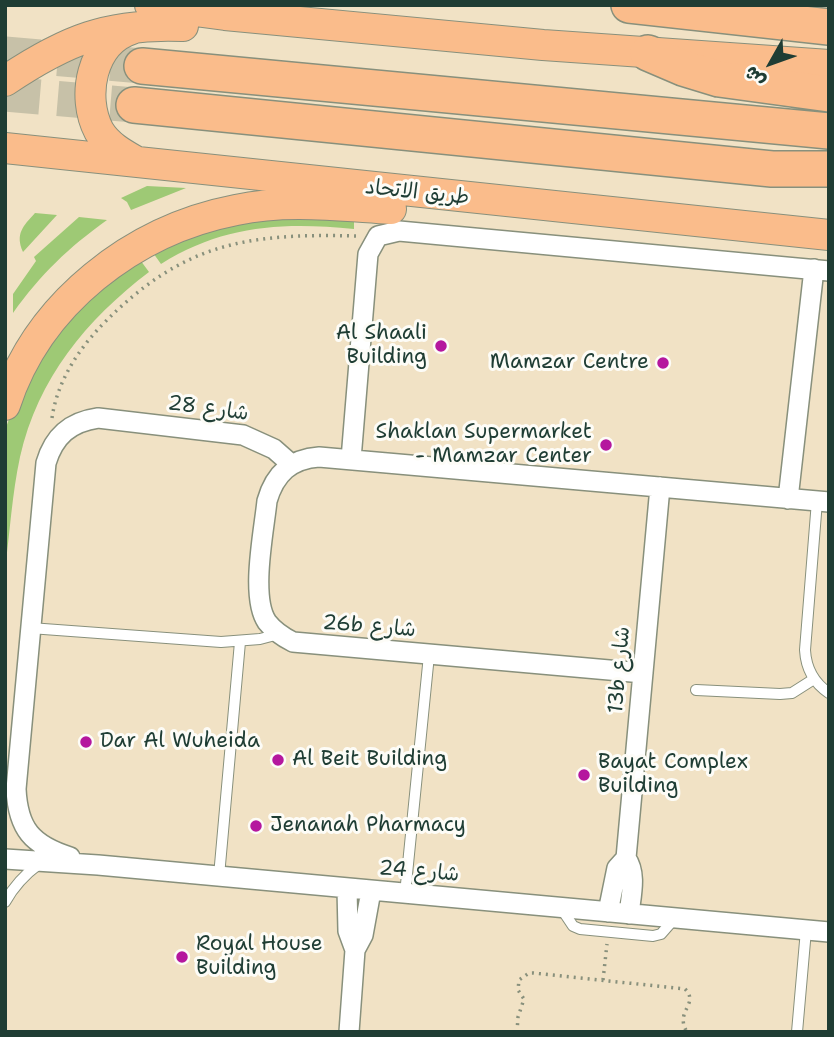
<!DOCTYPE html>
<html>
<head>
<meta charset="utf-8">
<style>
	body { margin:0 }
	#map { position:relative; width:834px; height:1037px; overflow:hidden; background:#f1e2c5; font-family:"Shantell Sans","Playpen Sans Arabic",sans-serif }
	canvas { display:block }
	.frame { position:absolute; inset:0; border:7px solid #1f3d34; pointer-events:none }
	.north { position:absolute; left:736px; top:28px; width:70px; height:70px; -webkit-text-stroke:5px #fdfcf7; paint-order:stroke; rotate:230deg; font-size:19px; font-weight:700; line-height:28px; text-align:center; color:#1f3d34 }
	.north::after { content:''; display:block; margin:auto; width:24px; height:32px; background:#1f3d34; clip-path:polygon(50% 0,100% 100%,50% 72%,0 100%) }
</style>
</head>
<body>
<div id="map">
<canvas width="834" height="1037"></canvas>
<div class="frame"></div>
<div class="north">ش</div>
</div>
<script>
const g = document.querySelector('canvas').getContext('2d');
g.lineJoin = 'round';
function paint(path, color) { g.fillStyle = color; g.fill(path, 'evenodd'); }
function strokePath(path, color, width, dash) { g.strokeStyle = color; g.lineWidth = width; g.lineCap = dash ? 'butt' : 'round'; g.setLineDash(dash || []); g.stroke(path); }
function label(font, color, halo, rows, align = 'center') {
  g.font = font + ' "Shantell Sans","Playpen Sans Arabic",sans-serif'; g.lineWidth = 6; g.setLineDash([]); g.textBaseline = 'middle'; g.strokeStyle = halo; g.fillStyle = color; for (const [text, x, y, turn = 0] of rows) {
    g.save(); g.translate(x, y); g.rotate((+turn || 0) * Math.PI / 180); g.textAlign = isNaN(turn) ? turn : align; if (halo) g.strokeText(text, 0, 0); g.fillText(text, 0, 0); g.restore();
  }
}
const green = new Path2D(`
	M147 186 186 188 131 210 127 202 121 198Z
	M35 213 57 215 23 252C15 234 23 226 35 213Z
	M79 217 107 220C68 248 41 274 13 313V294L36 261 34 257Z
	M354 217V229C283 222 223 225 161 264L151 250 232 219Z
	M138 257 149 272C86 320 38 378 20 457 12 494 10 532 5 569V430L20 390 59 326Z`);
const motorwayTunnel = new Path2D(`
	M5 54 142 66
	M5 94 134 105`);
const path = new Path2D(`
	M52 418C57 382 78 350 102 325 182 243 246 233 356 236
	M603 980 607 944
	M517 1032 518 1017 524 999 518 990 519 980 529 973H533L685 989C700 1004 674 1011 687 1032`);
const service = new Path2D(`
	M817 501 805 650C806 668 814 683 829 693
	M30 628 221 642 260 639 279 634
	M696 690 780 694 792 693 814 679
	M219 876 240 642
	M405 894 429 655
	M5 902C14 886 24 875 39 864
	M561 908 573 926 580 929 653 936 661 934 675 918
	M797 1032 806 930`);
const minor = new Path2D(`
	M351 459 368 254 378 236 399 231 829 271
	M788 499 814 269
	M643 673 293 642C283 637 274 631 267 622 250 597 264 531 267 501 275 473 291 459 319 457L829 502
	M70 857C32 845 18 829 16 789L46 463C54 436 70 422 98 418L243 435 274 449 291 464
	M5 859 98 865 829 932
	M347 889 348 931 355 950
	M608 912 617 868 626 858
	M629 914C631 895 637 874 626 858L660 487
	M349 1032 355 950 363 935 371 891`);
const primary = new Path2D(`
	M150 5 225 15 543 45 829 65
	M132 29C91 42 81 97 99 131 108 146 123 154 137 162
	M5 81C66 40 108 23 183 26
	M5 148 829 235
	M5 405C38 303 133 230 236 210 287 199 340 206 391 209`);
const motorway = new Path2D(`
	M629 5 829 27
	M648 53 683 68 719 79 829 94
	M142 66 829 131
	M134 105 772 169H829`);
const markers = [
	[441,346,7,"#b5179e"],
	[663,363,7,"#b5179e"],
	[606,445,7,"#b5179e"],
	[86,742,7,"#b5179e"],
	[278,760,7,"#b5179e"],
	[584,775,7,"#b5179e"],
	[256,826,7,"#b5179e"],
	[182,957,7,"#b5179e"]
];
const streetNames = [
	["طريق الاتحاد",417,193,6],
	["شارع 28",208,409,8],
	["26b شارع",369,627,5],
	["13b شارع",620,670,-85],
	["شارع 24",419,872,5]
];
const poiNames = [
	["Al Shaali",427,334,"right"],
	["Building",427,358,"right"],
	["Mamzar Centre",649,363,"right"],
	["Shaklan Supermarket",592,433,"right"],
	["- Mamzar Center",592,457,"right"],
	["Dar Al Wuheida",100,742],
	["Al Beit Building",292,760],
	["Bayat Complex",598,763],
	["Building",598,787],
	["Jenanah Pharmacy",270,826],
	["Royal House",196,945],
	["Building",196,969]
];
paint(green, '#9ec975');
strokePath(motorwayTunnel, '#c7c1a8', 35, [35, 18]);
strokePath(service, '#88907c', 12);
strokePath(minor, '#88907c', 22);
strokePath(primary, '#88907c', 32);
strokePath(motorway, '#88907c', 38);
strokePath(path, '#88907c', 3.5, [2, 5]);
strokePath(service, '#fff', 10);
strokePath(minor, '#fff', 19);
strokePath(primary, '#fabc8b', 30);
strokePath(motorway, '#fabc8b', 35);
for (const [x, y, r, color] of markers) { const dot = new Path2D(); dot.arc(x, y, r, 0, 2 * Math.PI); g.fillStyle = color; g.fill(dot); strokePath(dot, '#fdfcf7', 2.5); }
label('21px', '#1f3d34', '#fdfcf7', streetNames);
label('21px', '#1f3d34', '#fdfcf7', poiNames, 'left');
</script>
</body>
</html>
